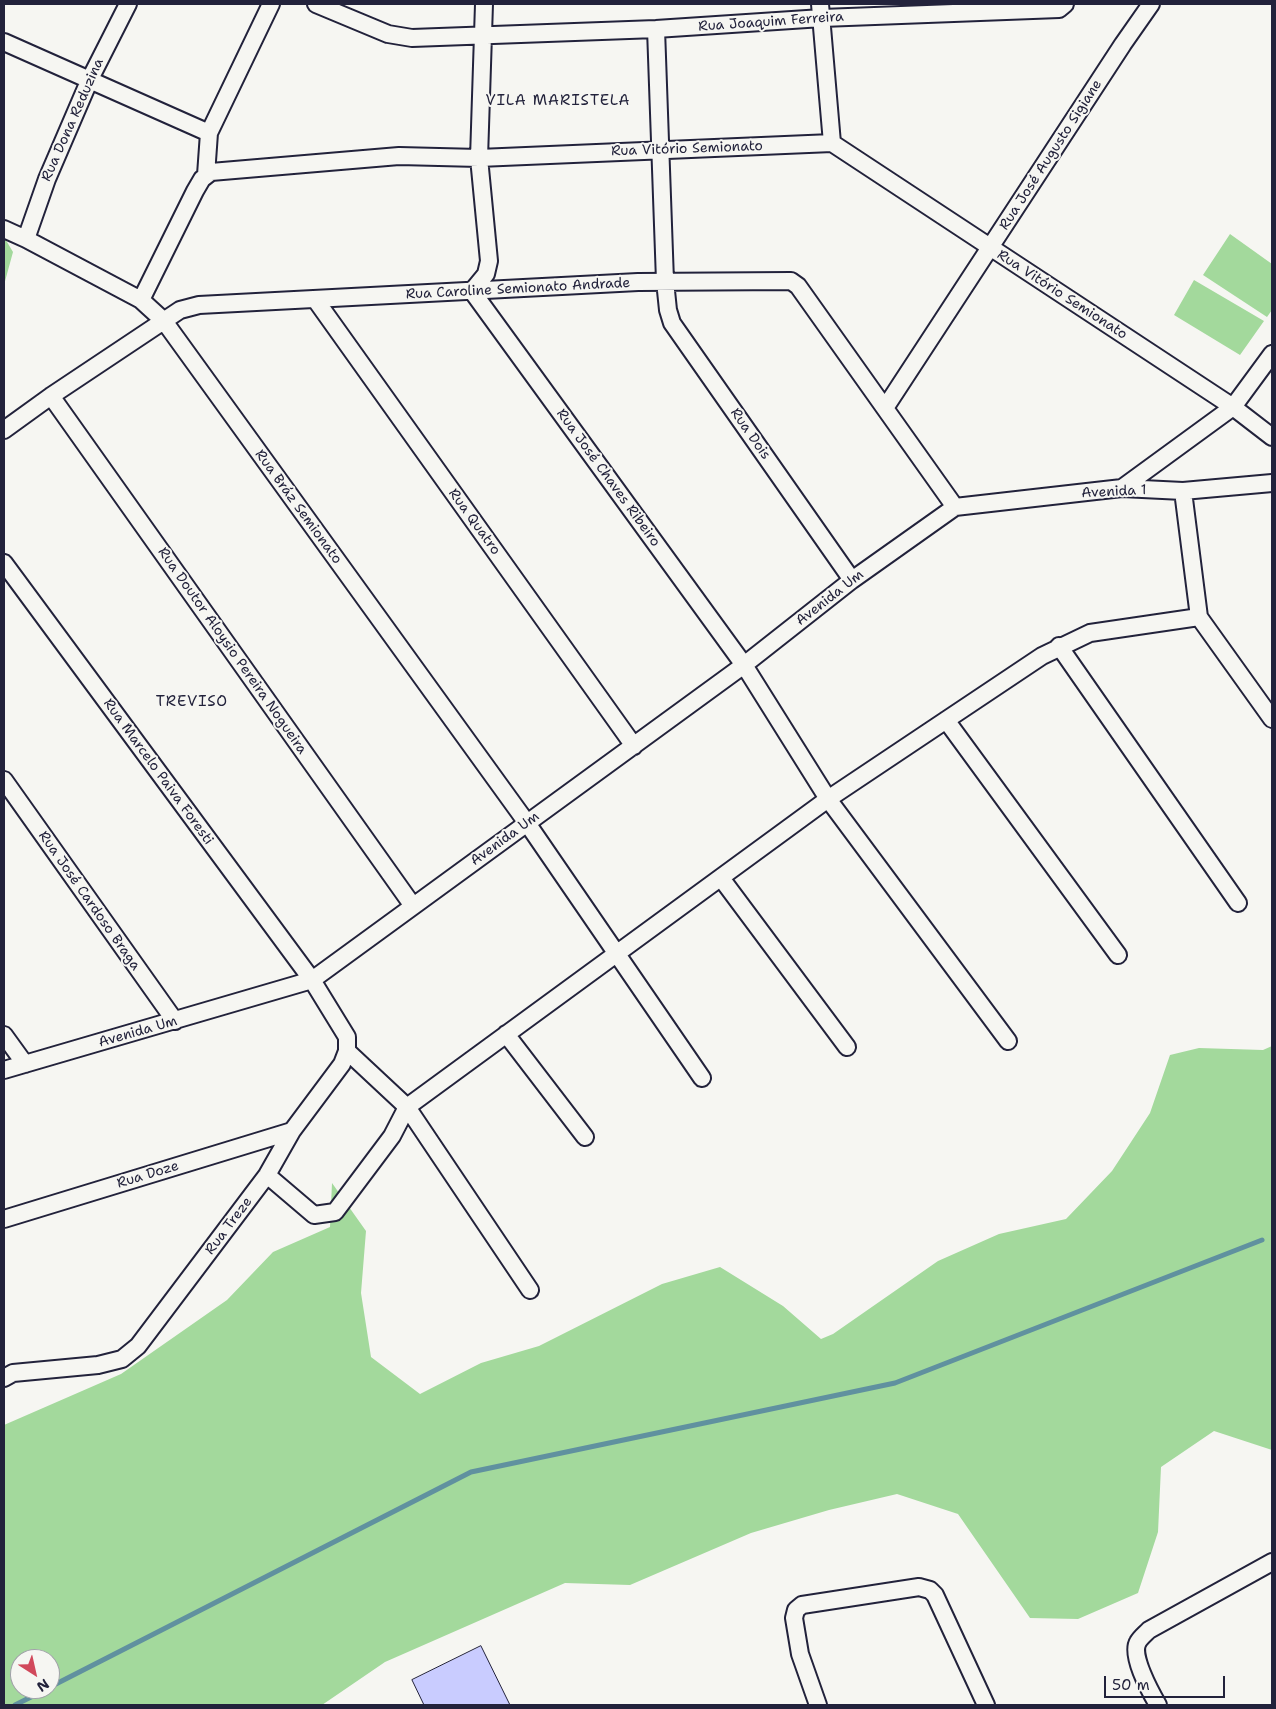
<!DOCTYPE html>
<html>
<head>
<meta charset="utf-8">
<style>
	body { margin:0 }
	#map { position:relative; width:1276px; height:1709px; overflow:hidden; background:#f6f6f2; font-family:"Shantell Sans",sans-serif }
	canvas { display:block }
	.frame { position:absolute; inset:0; border:5px solid #22223b; pointer-events:none }
	.north { position:absolute; left:10px; top:1649px; width:50px; height:50px; box-sizing:border-box; background:#f6f6f2; border:1px solid #a1a1a9; border-radius:50%; rotate:145deg; font-size:14px; font-weight:700; line-height:20px; text-align:center; color:#22223b }
	.north::after { content:''; display:block; margin:auto; width:18px; height:22px; background:#d1495b; clip-path:polygon(50% 0,100% 100%,50% 72%,0 100%) }
	.scale { position:absolute; left:1104px; top:1676px; width:121px; height:22px; box-sizing:border-box; border:2px solid #22223b; border-top:0; padding-left:6px; font-size:15px; line-height:18px; white-space:nowrap; color:#22223b; -webkit-text-stroke:4px #f6f6f2; paint-order:stroke }
</style>
</head>
<body>
<div id="map">
<canvas width="1276" height="1709"></canvas>
<div class="frame"></div>
<div class="north">N</div>
<div class="scale">50 m</div>
</div>
<script>
const g = document.querySelector('canvas').getContext('2d');
g.lineJoin = 'round';
function paint(path, color) { g.fillStyle = color; g.fill(path, 'evenodd'); }
function strokePath(path, color, width, dash) { g.strokeStyle = color; g.lineWidth = width; g.lineCap = dash ? 'butt' : 'round'; g.setLineDash(dash || []); g.stroke(path); }
function label(font, color, halo, rows, align = 'center') {
  g.font = font + ' "Shantell Sans",sans-serif'; g.lineWidth = 4; g.setLineDash([]); g.textBaseline = 'middle'; g.strokeStyle = halo; g.fillStyle = color; for (const [text, x, y, turn = 0] of rows) {
    g.save(); g.translate(x, y); g.rotate((+turn || 0) * Math.PI / 180); g.textAlign = isNaN(turn) ? turn : align; if (halo) g.strokeText(text, 0, 0); g.fillText(text, 0, 0); g.restore();
  }
}
const green = new Path2D(`
	M1230 234 1272 264V310L1267 317 1203 275Z
	M4 237 13 252 4 285Z
	M1194 280 1264 321 1240 355 1174 315Z
	M1272 1046V1450L1214 1431 1161 1467 1158 1532 1138 1593 1078 1619 1030 1618 958 1514 897 1494 829 1510 751 1533 630 1585 565 1583 385 1662 322 1705H4V1425L121 1374 227 1300 273 1252 330 1227 332 1183 366 1231 361 1293 371 1357 420 1394 481 1363 539 1346 662 1284 720 1267 783 1306 821 1339 833 1334 938 1261 999 1234 1066 1219 1112 1171 1150 1113 1170 1055 1199 1048 1263 1050ZM20 1659H50V1689H20Z`);
const stream = new Path2D(`
	M50 1687 471 1472 895 1383 1262 1240
	M15 1705 47 1689`);
const building = new Path2D(`
	M481 1646 510 1705H424L412 1680Z`);
const street = new Path2D(`
	M316 4 388 34 412 38 656 29 822 18 1059 9 1065 4
	M484 4 479 158 489 261 486 274 472 291 744 665 828 799 1008 1041
	M820 4 832 143
	M656 29 665 281 668 310 672 323 852 580
	M4 42 209 133
	M206 175 209 133 271 4
	M4 229 26 239 141 300 164 321 527 823 702 1078
	M26 239 47 179 90 79 128 4
	M315 299 634 746
	M141 300 195 191 202 179 211 172 399 156 479 158 832 143 1233 407 1272 437
	M51 396 413 906
	M885 408 1123 44 1151 4
	M4 430 51 396 180 310 199 305 638 282 791 281 798 286 955 507
	M1122 488 1233 407 1272 354
	M1183 491 1199 617 1272 719
	M4 563 312 980 347 1037V1051L342 1064 292 1131 267 1175 138 1346 122 1359 98 1365 13 1373 4 1378
	M1059 646 1238 903
	M946 720 1118 955
	M4 780 175 1021
	M721 878 847 1047
	M506 1034 585 1137
	M4 1035 25 1064
	M347 1051 407 1107 530 1290
	M4 1070 312 980 744 665 852 580 955 507 1122 488 1183 491 1272 483
	M267 1175 314 1215 335 1212 392 1136 407 1107 828 799 1042 656 1090 633 1199 617
	M4 1219 292 1131
	M818 1705 800 1654 794 1618 796 1610 802 1605 919 1587 930 1590 935 1595 986 1705
	M1158 1705C1151 1693 1130 1655 1138 1642 1140 1638 1145 1634 1149 1630L1272 1562`);
const streetNames = [
	["Rua Joaquim Ferreira",771,22,-4],
	["Rua Dona Reduzina",73,120,-66],
	["Rua Vitório Semionato",687,149,-2],
	["Rua José Augusto Sigiane",1051,155,-57],
	["Rua Caroline Semionato Andrade",518,289,-3],
	["Rua Vitório Semionato",1062,295,33],
	["Rua Dois",750,434,55],
	["Rua José Chaves Ribeiro",608,478,54],
	["Avenida 1",1114,492,-3],
	["Rua Bráz Semionato",298,507,54],
	["Rua Quatro",474,522,54],
	["Avenida Um",830,598,-38],
	["Rua Doutor Aloysio Pereira Nogueira",232,651,55],
	["Rua Marcelo Paiva Foresti",158,772,54],
	["Avenida Um",505,839,-36],
	["Rua José Cardoso Braga",89,901,55],
	["Avenida Um",138,1032,-16],
	["Rua Doze",148,1175,-17],
	["Rua Treze",229,1226,-53]
];
const neighbourhoodNames = [
	["VILA MARISTELA",558,101],
	["TREVISO",192,702]
];
paint(green, '#a3d99c');
strokePath(stream, '#60919f', 5);
paint(building, '#c9ccff');
strokePath(building, '#22223b', 1);
strokePath(street, '#22223b', 20);
strokePath(street, '#f6f6f2', 16);
label('14px', '#22223b', '#f6f6f2', streetNames);
g.letterSpacing = '1px';
label('15px', '#22223b', '#f6f6f2', neighbourhoodNames);
g.letterSpacing = '0px';
</script>
</body>
</html>
